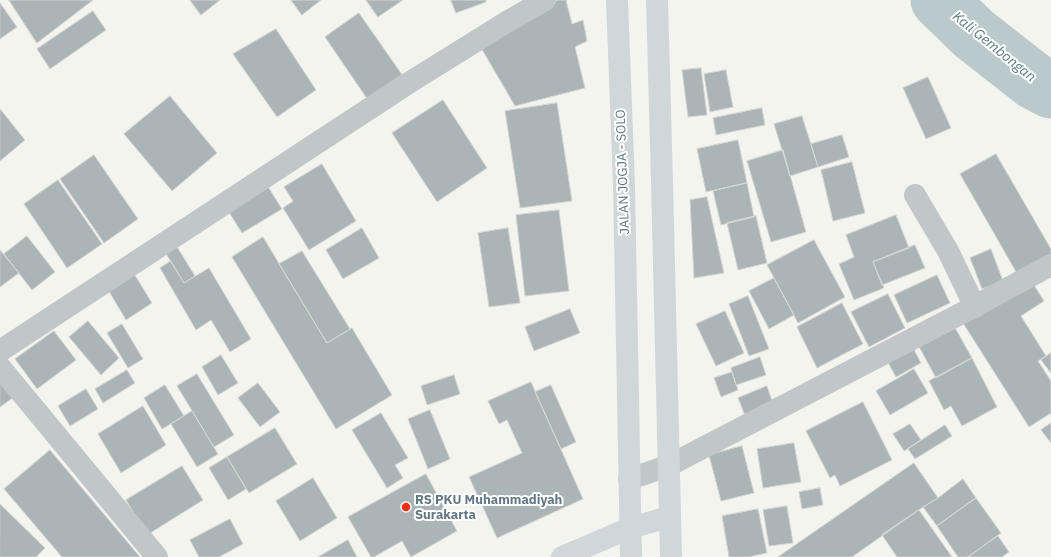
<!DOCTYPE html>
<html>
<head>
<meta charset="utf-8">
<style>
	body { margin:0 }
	canvas { display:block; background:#f4f4ef }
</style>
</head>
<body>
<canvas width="1051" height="557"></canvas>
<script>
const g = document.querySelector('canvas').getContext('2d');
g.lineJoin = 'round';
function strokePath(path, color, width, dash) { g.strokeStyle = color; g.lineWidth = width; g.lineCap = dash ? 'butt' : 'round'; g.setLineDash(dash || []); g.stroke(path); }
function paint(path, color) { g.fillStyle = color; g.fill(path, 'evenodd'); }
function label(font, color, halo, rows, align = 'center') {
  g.font = font + ' "IBM Plex Sans",sans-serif'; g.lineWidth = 4; g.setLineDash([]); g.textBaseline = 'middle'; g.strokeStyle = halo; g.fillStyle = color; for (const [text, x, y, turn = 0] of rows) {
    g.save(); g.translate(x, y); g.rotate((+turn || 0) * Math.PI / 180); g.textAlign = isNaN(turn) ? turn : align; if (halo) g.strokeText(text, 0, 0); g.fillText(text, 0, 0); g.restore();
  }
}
const river = new Path2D(`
	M939 0 974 34 1034 81 1051 90`);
const building = new Path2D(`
	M9 0H93L37 43Z
	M190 0H220L201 15Z
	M291 0H321L302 15Z
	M366 0H403L378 17Z
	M451 0H486V2L456 13Z
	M558 0H566L572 24 583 20 587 41 575 47 585 88 515 106 480 46Z
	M0 3 17 27 0 39Z
	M93 11 106 30 50 69 37 49Z
	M359 13 403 76 368 100 325 37Z
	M276 29 316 90 277 117 233 54Z
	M701 68 707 115 688 117 682 70Z
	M726 70 733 107 710 112 704 74Z
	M928 77 951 128 926 139 903 88Z
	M170 96 217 153 172 191 124 134Z
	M443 100 487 168 437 202 392 133Z
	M557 103 572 201 520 208 505 111Z
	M762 108 765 125 716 135 713 118Z
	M0 109 25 140 0 161Z
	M802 116 818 167 790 176 774 124Z
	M842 135 849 157 818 167 811 144Z
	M738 140 747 183 706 192 697 149Z
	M783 150 806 232 771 242 747 161Z
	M996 154 1051 249V258L1019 277 960 174Z
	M94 155 138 219 104 243 60 179Z
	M852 162 865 213 833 221 821 170Z
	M322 164 356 221 309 250 283 208 293 201 284 187Z
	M58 180 102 244 67 268 24 204Z
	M747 183 754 217 721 225 713 191Z
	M267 185 282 209 242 233 227 209Z
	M707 197 724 273 694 278 690 200Z
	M559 210 569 291 525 296 516 215Z
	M896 215 909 248 873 262 884 288 854 300 839 264 854 257 846 235Z
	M756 216 767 263 738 270 727 223Z
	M362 228 379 258 343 279 326 250Z
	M508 228 520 303 489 307 478 233Z
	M27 236 55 272 32 290 4 254Z
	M263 237 327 343 352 328 392 395 336 429 232 257Z
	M814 240 845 297 798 323 767 265Z
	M174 242 195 276 184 283 163 249Z
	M915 245 925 268 882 285 873 262Z
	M991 249 1003 281 982 289 970 258Z
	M0 250 19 273 0 287Z
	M302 251 350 329 327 343 279 264Z
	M171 261 184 283 209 268 251 339 230 352 211 320 196 330 160 268Z
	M133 272 152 303 126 320 107 288Z
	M937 275 950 303 907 323 894 295Z
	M774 278 794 315 769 329 749 291Z
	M1031 280 1044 301 1021 316 1046 356 1038 361 1051 381V413L1029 427 963 323Z
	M888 294 905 328 869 347 851 312Z
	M748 296 769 349 749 356 729 304Z
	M842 303 863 344 817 368 797 327Z
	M570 309 580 333 534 351 525 327Z
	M725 311 744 353 716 366 696 324Z
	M88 321 119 358 101 375 69 337Z
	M122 324 143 359 128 368 107 333Z
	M953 324 972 358 936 378 917 343Z
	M54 331 76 360 37 389 15 359Z
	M912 346 921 363 896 377 886 359Z
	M1051 353V373L1041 360Z
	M221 355 238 383 218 395 202 367Z
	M760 357 766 375 736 385 731 368Z
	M972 358 997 407 962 426 951 406 944 410 929 381Z
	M914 369 928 393 890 415 876 391Z
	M127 370 135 383 103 403 95 389Z
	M732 372 738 390 721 397 714 378Z
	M197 374 234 435 214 447 177 386Z
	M454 375 460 394 427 405 421 386Z
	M0 378 14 397 0 407Z
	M531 382 583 499 497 538 469 477 522 453 507 420 499 424 488 401Z
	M258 383 280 412 260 427 238 398Z
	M165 385 184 416 162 429 144 398Z
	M551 385 576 442 561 449 535 392Z
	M767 386 774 407 746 418 738 398Z
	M86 389 98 409 70 426 58 406Z
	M863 402 892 460 840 486 835 475 830 478 806 431Z
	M143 406 166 445 121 473 98 434Z
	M430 410 450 459 428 469 408 419Z
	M192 411 218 454 197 467 171 424Z
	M381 413 408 458 395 465 403 478 387 488 352 430Z
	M1051 423V443L1041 430Z
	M910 424 921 440 904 451 893 434Z
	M945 425 952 436 915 459 908 449Z
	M275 428 297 464 249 493 227 457Z
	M794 443 801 482 763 488 757 449Z
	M742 446 754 493 721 501 709 455Z
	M50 450 140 557H62L4 489Z
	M227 457 246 489 228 500 209 468Z
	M914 463 938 498 923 507 852 557H778Z
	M182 466 203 500 147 535 126 500Z
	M426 474 457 531 411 557 402 541 374 557H371L348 517Z
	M313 478 337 518 300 541 276 501Z
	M963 479 976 498 937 526 923 507 938 498Z
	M820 488 823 505 802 509 799 492Z
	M976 498 1001 533 968 557H958L937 526Z
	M0 504 45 548 36 557H0Z
	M787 506 793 543 769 546 763 510Z
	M758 509 767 553 748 557H729L722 516Z
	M919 510 952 557H897L882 535Z
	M230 519 243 544 219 557H199L190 540Z
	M998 536 1009 552 1002 557H968Z
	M348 540 357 557H318Z`);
const street = new Path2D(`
	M915 195 948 251 975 307
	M0 351 407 84 505 23 545 0
	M0 367 157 557
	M629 479 668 466 964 312 1051 265`);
const primary = new Path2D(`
	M562 557 630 528 669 517`);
const highway = new Path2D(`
	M617 0 624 185 631 557
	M657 0 662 182 671 557`);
const markers = [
	[406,507,5,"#f32d10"]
];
const streetNames = [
	["JALAN JOGJA - SOLO",623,172,-92]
];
const poiNames = [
	["RS PKU Muhammadiyah",415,500],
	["Surakarta",415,515]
];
const waterNames = [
	["Kali Gembongan",994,47,39]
];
strokePath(river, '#b9c9cc', 57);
paint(building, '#abb5b8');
strokePath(building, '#d5d5d2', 1);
strokePath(street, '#c1c6c8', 22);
strokePath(primary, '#d0d7da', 22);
strokePath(highway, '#d0d7da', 22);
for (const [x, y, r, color] of markers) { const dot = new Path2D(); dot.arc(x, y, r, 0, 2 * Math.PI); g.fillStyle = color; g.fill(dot); strokePath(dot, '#fff', 1.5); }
label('13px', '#607783', '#fff', streetNames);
label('bold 13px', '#607783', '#fff', poiNames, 'left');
label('italic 14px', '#5b7b82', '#fff', waterNames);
</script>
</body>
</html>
